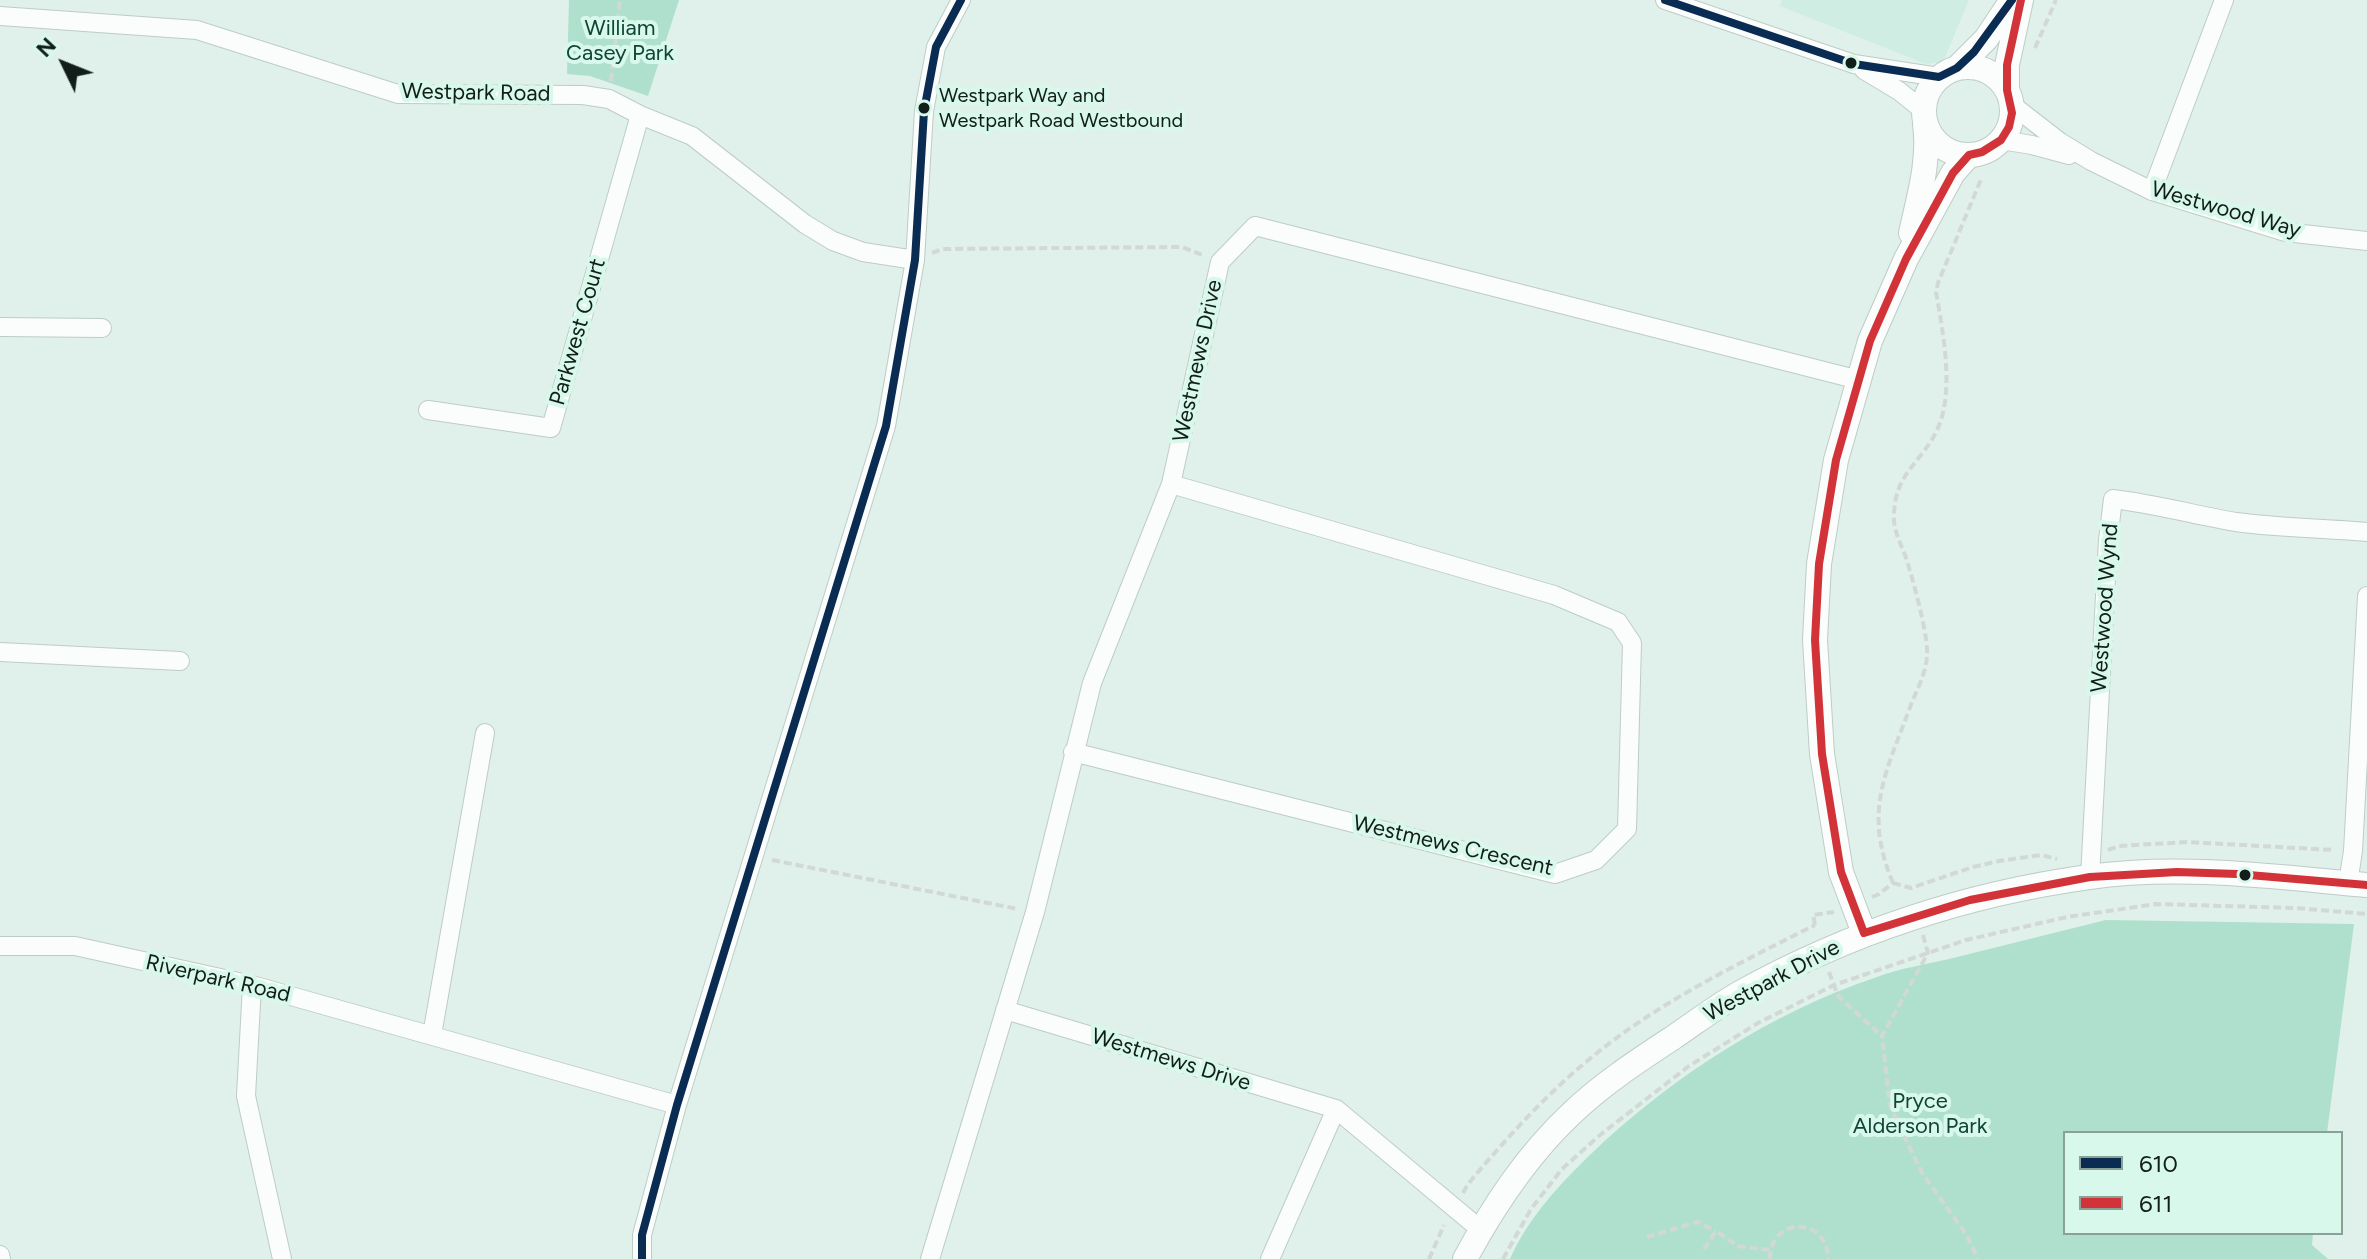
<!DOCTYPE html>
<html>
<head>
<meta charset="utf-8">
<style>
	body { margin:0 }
	#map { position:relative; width:2367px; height:1259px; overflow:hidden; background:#dff1ea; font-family:Figtree,sans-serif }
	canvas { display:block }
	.legend { position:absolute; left:2063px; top:1131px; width:280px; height:104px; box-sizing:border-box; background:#d8f8eb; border:2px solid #89a197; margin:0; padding:10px 14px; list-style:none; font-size:24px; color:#121e19 }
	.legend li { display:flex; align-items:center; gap:16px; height:40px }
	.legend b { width:40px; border:2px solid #89a197 }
	.north { position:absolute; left:24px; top:24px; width:80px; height:80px; -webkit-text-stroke:6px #d8f8eb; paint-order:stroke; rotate:313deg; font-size:22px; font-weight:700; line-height:32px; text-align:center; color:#121e19 }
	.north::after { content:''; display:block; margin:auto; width:28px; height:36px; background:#121e19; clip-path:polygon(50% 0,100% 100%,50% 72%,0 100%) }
</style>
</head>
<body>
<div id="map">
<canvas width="2367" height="1259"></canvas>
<ul class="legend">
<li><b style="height:10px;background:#0a2c53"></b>610</li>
<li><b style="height:10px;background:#d23339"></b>611</li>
</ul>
<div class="north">N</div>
</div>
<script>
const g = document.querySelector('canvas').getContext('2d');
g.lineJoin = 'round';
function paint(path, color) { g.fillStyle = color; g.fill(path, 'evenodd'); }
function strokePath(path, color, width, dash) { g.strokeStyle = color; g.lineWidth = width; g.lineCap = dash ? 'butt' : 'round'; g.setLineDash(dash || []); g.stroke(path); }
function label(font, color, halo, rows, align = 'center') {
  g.font = font + ' Figtree,sans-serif'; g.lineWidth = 8; g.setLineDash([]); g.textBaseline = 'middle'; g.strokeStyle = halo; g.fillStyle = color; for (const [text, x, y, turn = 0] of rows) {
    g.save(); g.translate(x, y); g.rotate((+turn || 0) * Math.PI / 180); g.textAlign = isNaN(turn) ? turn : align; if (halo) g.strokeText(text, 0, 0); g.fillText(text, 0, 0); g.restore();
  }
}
const built = new Path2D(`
	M1782 0H1969L1943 62 1926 64 1780 6Z`);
const green = new Path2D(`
	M569 0H679L648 96 590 76 567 74Z
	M2106 920 2354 924 2327 1133H2065V1233H2313L2312 1245 2328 1259H1510C1528 1218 1559 1185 1591 1154 1670 1078 1772 1012 1877 977 1901 968 1928 964 1953 958 2004 945 2055 933 2106 920Z`);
const path = new Path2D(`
	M2035 48 2056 0
	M611 81 620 0
	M932 253 942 249 1182 247 1205 256
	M2108 850 2119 846 2187 842 2334 850
	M772 860 1018 909
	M1893 883C1862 810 1887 771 1912 702 1918 688 1926 672 1927 656 1929 638 1913 580 1907 561 1902 545 1893 532 1894 515 1895 472 1921 464 1937 430 1955 393 1943 332 1936 292L1938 283 1982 177
	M1893 883 1911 888 1973 867 1999 861 2041 855 2057 859
	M1872 897 1879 894 1893 883
	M1815 925 1813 915 1834 912
	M1923 935 1928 953 1882 1036 1890 1106 1922 1173 1966 1234 1978 1259
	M1829 972 1838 996 1882 1036
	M1463 1193 1468 1184C1509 1135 1552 1088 1602 1049 1667 998 1742 962 1815 925
	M1647 1237 1697 1222 1716 1231
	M1704 1249 1716 1231 1738 1246 1770 1250
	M1429 1259 1444 1225
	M1503 1259 1531 1209 1562 1169 1600 1135 1689 1066 1758 1023 1834 985 1966 940 2067 917 2156 904 2295 908 2367 914
	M1770 1259C1770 1216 1828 1216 1828 1259`);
const minor = new Path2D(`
	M1665 0 1854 64 1939 77
	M0 16 197 30 398 94 583 95 609 99 640 115 692 136 805 224 833 241 863 252 915 260
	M1864 70 1899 91 1924 111
	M2011 104 2060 142 2091 161 2152 191 2285 232 2367 241
	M2001 140 2032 145 2069 155
	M2152 191 2224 0
	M0 327 102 328
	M428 410 551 428 640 115
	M0 652 180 661
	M1073 752 1555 874 1596 860 1627 829 1632 643 1618 622 1554 595 1171 484
	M2090 877 2108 540 2113 499C2155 504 2195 515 2236 522 2279 528 2324 528 2367 532
	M2348 883 2353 851 2367 596
	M0 946H75L252 985 677 1105
	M252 985 246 1096 282 1259
	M1005 1010 1336 1109 1481 1230
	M432 1035 485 733
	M0 1255 1 1259
	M642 1259V1235L677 1105 886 426 915 260 924 111 936 47 961 0
	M930 1259 1035 912 1092 683 1171 484 1220 262 1255 226 1859 380
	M1270 1259 1336 1109`);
const tertiary = new Path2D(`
	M1924 111a44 44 0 1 1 88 0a44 44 0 1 1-88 0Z
	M1957 68 1986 39 2012 0
	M2007 90V65L2021 0
	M1911 233C1919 196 1930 161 1925 124
	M1864 933 1841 872 1822 754 1815 640 1819 564 1836 460 1870 341 1906 259 1953 173 1969 155
	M1465 1259C1494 1205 1527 1155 1572 1113 1602 1084 1639 1060 1674 1037 1696 1022 1717 1006 1740 993 1847 934 1966 894 2089 877 2181 864 2275 877 2367 885`);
const bus1 = new Path2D(`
	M1665 0 1854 64 1939 77 1957 68 1974 52 2012 0
	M642 1259V1235L677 1105 886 426 915 260 924 111 936 47 961 0`);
const bus2 = new Path2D(`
	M2021 0 2007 65V90L2012 113 2009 127 2001 140 1982 152 1969 155 1953 173 1906 259 1870 341 1836 460 1819 564 1815 640 1822 754 1841 872 1864 933 1970 900 2090 877 2177 872 2237 874 2367 885`);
const markers = [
	[1851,63,7,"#121e19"],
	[924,108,7,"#121e19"],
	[2245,875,7,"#121e19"]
];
const busNames = [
	["Westpark Way and",939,96],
	["Westpark Road Westbound",939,121]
];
const parkNames = [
	["William",620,29],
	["Casey Park",620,54],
	["Pryce",1920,1102],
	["Alderson Park",1920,1127]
];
const streetNames = [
	["Westpark Road",476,93,1],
	["Westwood Way",2226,210,16],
	["Parkwest Court",578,332,-74],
	["Westmews Drive",1198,361,-78],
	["Westwood Wynd",2105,608,-86],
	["Westmews Crescent",1453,846,13],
	["Riverpark Road",218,979,13],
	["Westpark Drive",1772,981,-28],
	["Westmews Drive",1171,1060,17]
];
paint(built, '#cfede2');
paint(green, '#afe0ce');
strokePath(minor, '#beccc6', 20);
strokePath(tertiary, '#beccc6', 26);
strokePath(path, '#d2d8d6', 4, [8, 4]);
strokePath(minor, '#fafdfc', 18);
strokePath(tertiary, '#fafdfc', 24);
strokePath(bus1, '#0a2c53', 8);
strokePath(bus2, '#d23339', 8);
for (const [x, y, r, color] of markers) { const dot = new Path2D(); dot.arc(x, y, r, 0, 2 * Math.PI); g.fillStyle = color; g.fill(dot); strokePath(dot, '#d8f8eb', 3); }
label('20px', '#121e19', '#d8f8eb', busNames, 'left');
label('22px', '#104436', '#d8f8eb', parkNames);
label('22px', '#121e19', '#d8f8eb', streetNames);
</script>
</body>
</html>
